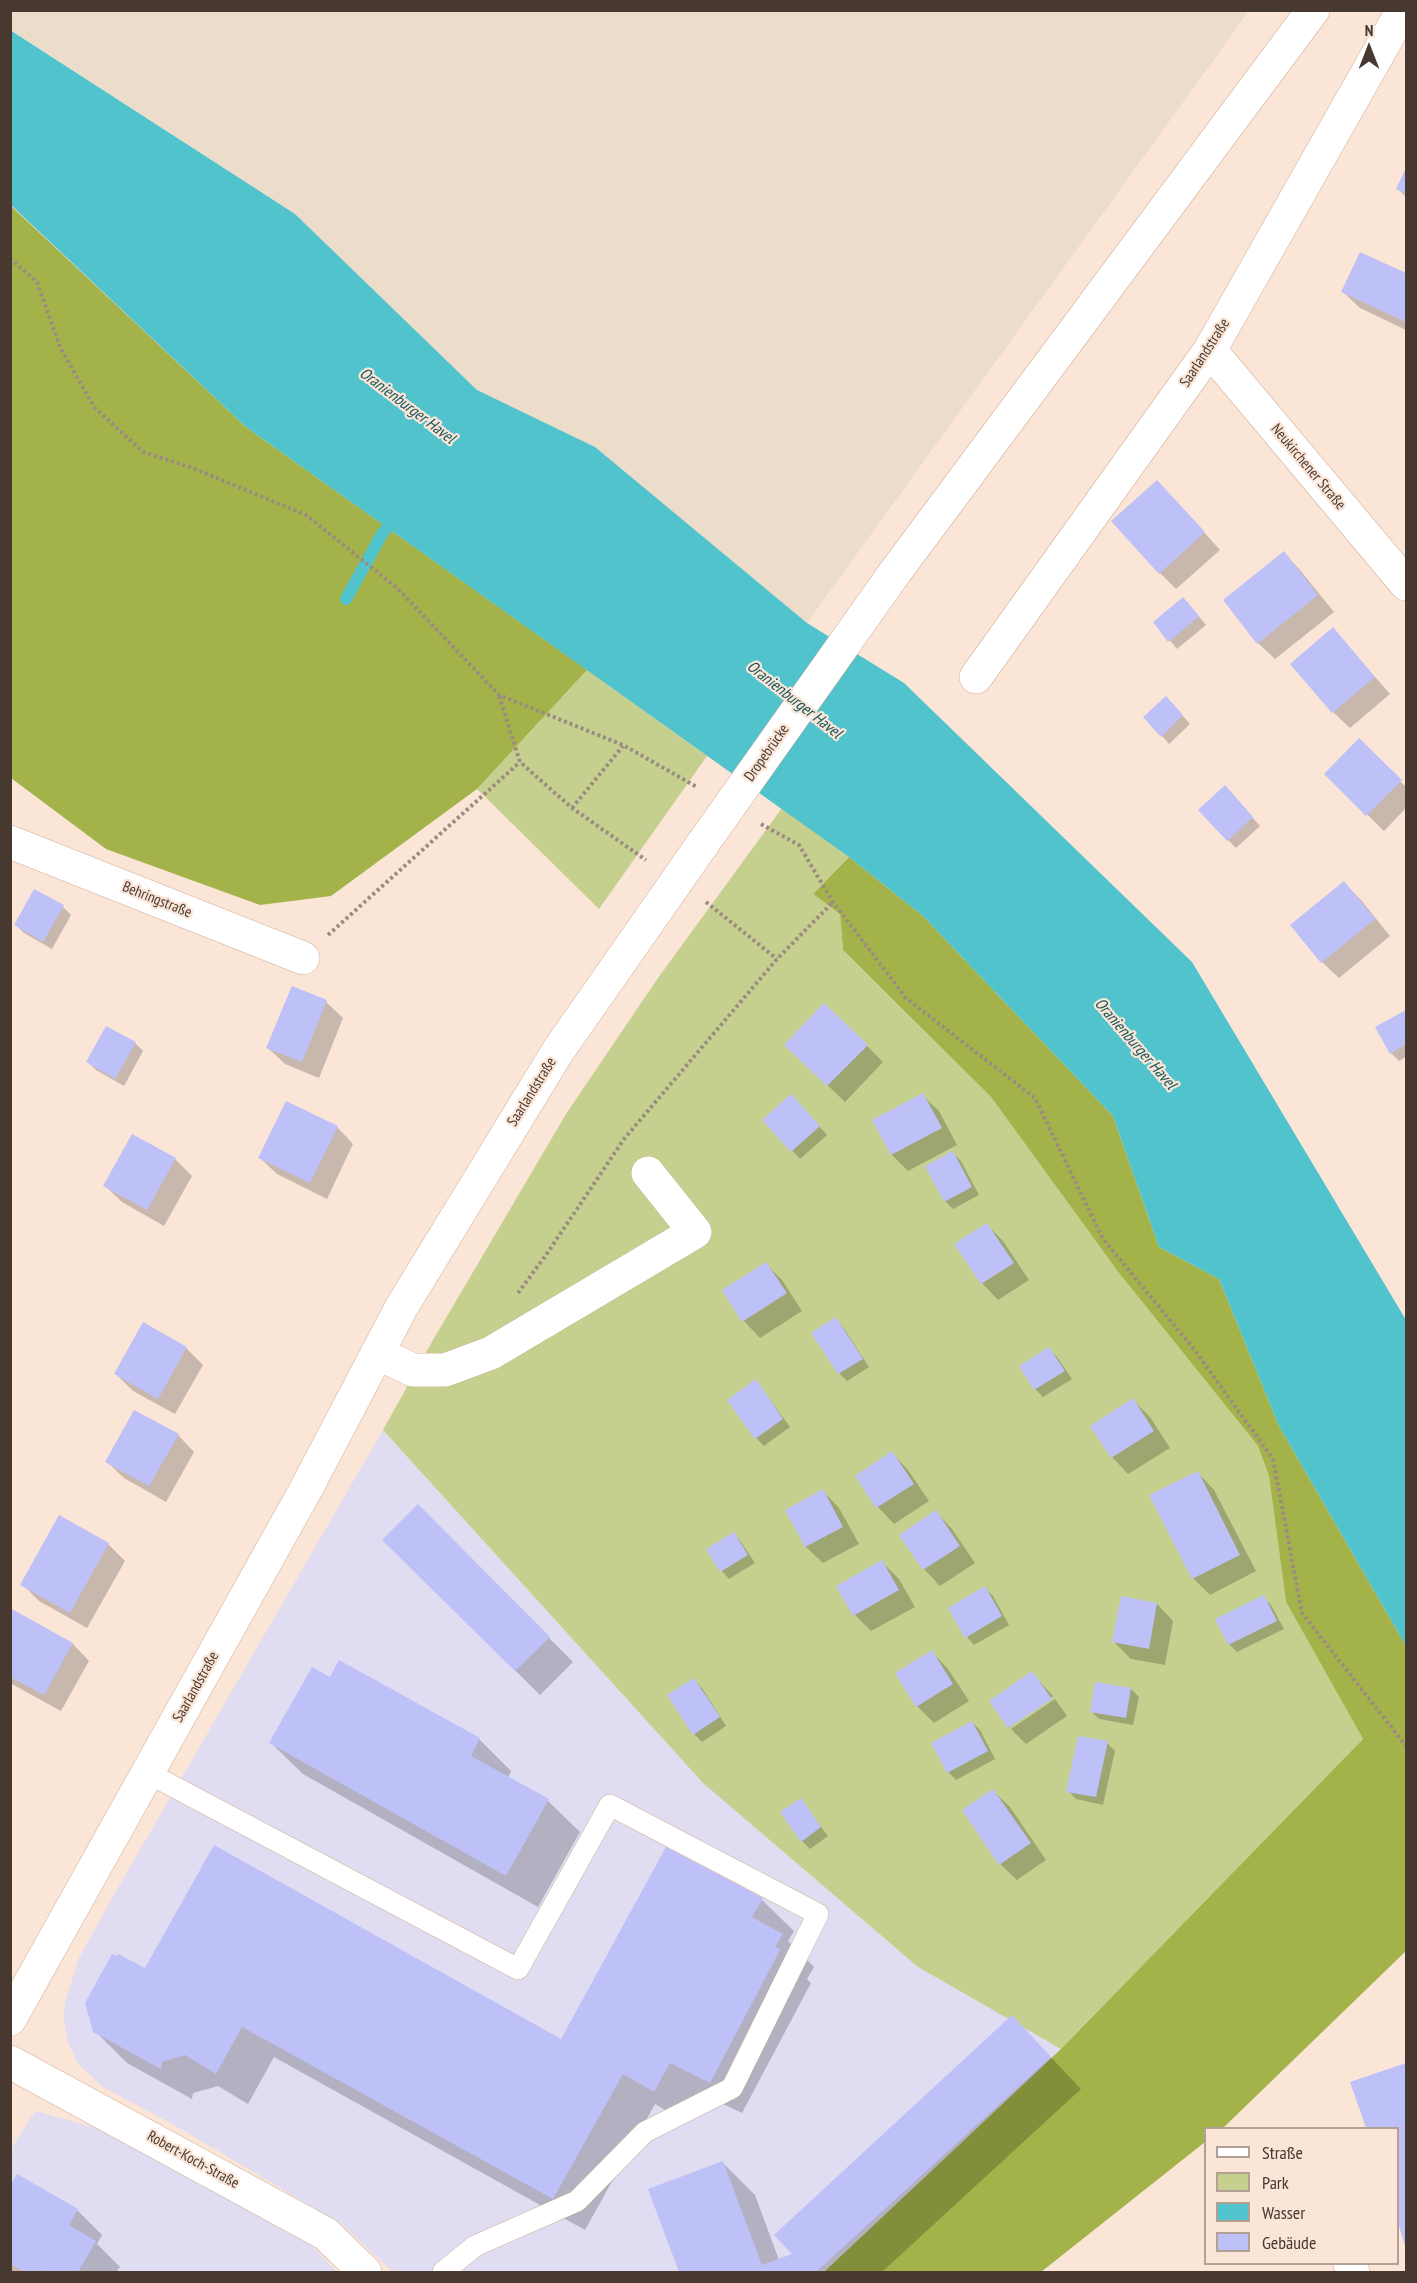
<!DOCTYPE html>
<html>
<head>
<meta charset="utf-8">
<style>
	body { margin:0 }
	#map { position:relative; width:1417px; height:2283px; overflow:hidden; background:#fae5d7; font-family:"PT Sans Narrow",sans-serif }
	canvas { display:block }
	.frame { position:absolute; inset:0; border:12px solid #473930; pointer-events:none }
	.legend { position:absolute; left:1204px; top:2127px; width:195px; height:138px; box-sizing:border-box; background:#fae5d7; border:2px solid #b2a094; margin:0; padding:8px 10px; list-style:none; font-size:18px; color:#473930 }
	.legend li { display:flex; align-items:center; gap:12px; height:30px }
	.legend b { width:30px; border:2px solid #b2a094 }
	.north { position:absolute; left:1339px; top:18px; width:60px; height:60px; -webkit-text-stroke:4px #fae5d7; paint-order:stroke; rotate:0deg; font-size:16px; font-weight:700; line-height:24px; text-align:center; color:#473930 }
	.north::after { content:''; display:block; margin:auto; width:21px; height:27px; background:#473930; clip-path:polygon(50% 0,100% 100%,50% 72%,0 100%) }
</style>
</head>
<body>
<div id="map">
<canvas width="1417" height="2283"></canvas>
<div class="frame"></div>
<ul class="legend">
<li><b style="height:8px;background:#fff"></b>Straße</li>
<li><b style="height:16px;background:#c5d08e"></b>Park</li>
<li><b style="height:16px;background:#50c3cd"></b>Wasser</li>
<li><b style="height:16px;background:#bec0f8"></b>Gebäude</li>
</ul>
<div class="north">N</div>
</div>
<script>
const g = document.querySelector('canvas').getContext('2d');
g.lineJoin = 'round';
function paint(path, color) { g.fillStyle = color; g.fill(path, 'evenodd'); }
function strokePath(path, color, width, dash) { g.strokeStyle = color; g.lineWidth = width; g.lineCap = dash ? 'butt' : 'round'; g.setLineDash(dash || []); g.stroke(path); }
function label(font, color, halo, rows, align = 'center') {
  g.font = font + ' "PT Sans Narrow",sans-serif'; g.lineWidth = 4.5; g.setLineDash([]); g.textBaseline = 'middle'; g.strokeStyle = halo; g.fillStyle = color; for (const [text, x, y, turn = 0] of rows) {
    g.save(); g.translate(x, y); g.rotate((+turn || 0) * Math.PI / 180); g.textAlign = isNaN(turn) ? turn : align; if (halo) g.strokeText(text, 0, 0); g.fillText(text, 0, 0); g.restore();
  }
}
const commercial = new Path2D(`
	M383 1430 703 1783 918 1967 1061 2049 824 2272H393L343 2225 176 2126 103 2087 78 2064 68 2042 64 2019 65 2003 79 1958 115 1893Z
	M35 2111 107 2131 304 2237 337 2272H25L11 2264 10 2151Z`);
const industrial = new Path2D(`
	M10 11H1249L807 623 595 447 477 390 295 214 11 30Z`);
const green = new Path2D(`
	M587 670 707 756 599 909 477 789Z
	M782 808 849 857 813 894 840 914 843 950 991 1097 1119 1273 1258 1446 1269 1476 1286 1602 1363 1739 1061 2049 918 1967 703 1783 383 1430 433 1340 566 1114 658 978Z`);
const forest = new Path2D(`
	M10 205 246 427 587 670 477 789 331 896 260 905 106 849 11 778Z
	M849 857 923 916 1113 1116 1159 1247 1219 1279 1279 1426 1406 1646V1951L1223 2128H1206L1205 2142 1041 2272H824L1061 2049 1363 1739 1286 1602 1269 1476 1258 1446 1119 1273 991 1097 843 950 840 914 813 894Z`);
const water = new Path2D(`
	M10 30 295 214 477 390 595 447 807 623 904 683 1192 962 1406 1320V1646L1279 1426 1219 1279 1159 1247 1113 1116 923 916 849 857 246 427 11 205Z`);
const shadow = new Path2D(`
	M1406 171V197L1398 189Z
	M1360 254 1406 275V330L1360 308 1343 292Z
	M1173 498 1220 550 1176 589 1160 573Z
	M1284 553 1300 570 1334 612 1275 659 1258 643Z
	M1191 607 1206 625 1177 649 1155 622Z
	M1333 629 1390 694 1350 728 1333 712Z
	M1174 706 1190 724 1169 744 1162 736Z
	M1359 740 1406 787V808L1384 831 1326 774Z
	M1232 795 1260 826 1236 848 1228 840Z
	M1344 883 1361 900 1390 936 1339 978 1322 962Z
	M63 907 71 915 52 949 24 933 16 925Z
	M326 1002 343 1018 319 1078 285 1064 268 1048Z
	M1406 1012V1057L1399 1061 1391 1053 1377 1028Z
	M135 1043 143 1051 124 1086 96 1070 88 1062Z
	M786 1045 867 1046 883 1062 845 1102Z
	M922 1095 939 1111 957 1145 908 1171 892 1155Z
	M799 1104 827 1135 800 1159 764 1120Z
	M337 1127 353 1144 327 1199 277 1174 260 1158Z
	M953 1153 961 1161 979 1195 953 1209 945 1201Z
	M175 1159 192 1176 164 1226 122 1202 105 1186Z
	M986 1224 1003 1241 1029 1280 998 1300 982 1283 956 1244Z
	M766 1264 782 1280 802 1311 760 1338 744 1321 724 1291Z
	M836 1319 843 1327 869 1367 847 1381 839 1373 813 1333Z
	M186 1348 203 1365 175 1414 133 1391 116 1374Z
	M1049 1349 1057 1357 1072 1379 1043 1397 1035 1389Z
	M756 1381 790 1427 764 1446 756 1438Z
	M1133 1400 1150 1417 1170 1448 1128 1474 1112 1457Z
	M178 1435 194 1452 166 1502 124 1478 107 1462Z
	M892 1453 908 1470 929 1501 894 1524 878 1507 857 1476Z
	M1198 1473 1214 1490 1256 1571 1210 1595 1193 1578Z
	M823 1491 839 1508 859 1544 823 1563 806 1547 787 1511Z
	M418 1507 573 1662 540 1695 384 1540Z
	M936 1512 952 1529 975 1563 940 1586 924 1569Z
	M60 1517 108 1544 125 1561 87 1628 39 1601 22 1584Z
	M734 1534 741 1542 755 1563 729 1579 722 1571Z
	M882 1562 899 1579 915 1607 871 1631 855 1615Z
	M985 1588 993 1596 1009 1625 974 1645 967 1637Z
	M1263 1597 1271 1605 1284 1629 1237 1652 1229 1644Z
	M1157 1604 1173 1621 1165 1665 1131 1659 1114 1642Z
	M10 1610 73 1644 89 1661 61 1711 10 1683Z
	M932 1652 948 1669 969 1701 934 1723 917 1706Z
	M1032 1673 1053 1696 1010 1725V1728L991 1701Z
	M331 1679 479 1739 511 1771 508 1778 548 1801 580 1832 538 1907 303 1774 271 1743Z
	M694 1680 702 1688 726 1726 702 1742 694 1734Z
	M1131 1689 1139 1697 1133 1725 1099 1719 1091 1711Z
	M1055 1699 1067 1716 1026 1744 1011 1729Z
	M972 1722 980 1730 995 1759 956 1780 948 1772Z
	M1107 1743 1115 1751 1103 1805 1076 1799 1068 1791Z
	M993 1791 1010 1807 1046 1860 1017 1880 1000 1864Z
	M801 1800 828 1836 810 1849 802 1841Z
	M762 1900 794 1931 788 1941 814 1967 807 1979 811 1983 742 2113 702 2094 686 2123 655 2104 585 2230 274 2057 248 2104 218 2086 193 2093 192 2099 127 2063 95 2031 145 1970 561 2041Z
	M1043 2049 1081 2089 882 2272H680L650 2190 723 2163 755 2195 779 2260 795 2255Z
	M1406 2065V2245L1398 2218V2128H1367L1352 2083Z
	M10 2189 77 2210 102 2235 97 2244 120 2267 116 2272H10Z`);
const stream = new Path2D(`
	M346 599 382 534 396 517`);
const building = new Path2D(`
	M1406 168V194L1396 189Z
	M1360 252 1406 273V322L1341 292Z
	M1157 480 1205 532 1159 574 1111 521Z
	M1284 551 1318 595 1257 644 1223 600Z
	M1183 597 1199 616 1168 642 1153 622Z
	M1333 627 1375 677 1332 713 1290 664Z
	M1166 696 1183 715 1161 737 1143 717Z
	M1359 738 1402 780 1366 816 1324 774Z
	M1225 785 1253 817 1227 841 1198 810Z
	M1344 881 1375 919 1321 963 1290 925Z
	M34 889 64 905 43 942 14 925Z
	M292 986 327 1000 302 1062 266 1048Z
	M824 1003 868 1045 827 1086 784 1045Z
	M1406 1010V1044L1390 1054 1375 1027Z
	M106 1026 136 1042 115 1079 86 1062Z
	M923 1093 942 1128 891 1155 872 1120Z
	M791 1094 820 1126 791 1152 762 1120Z
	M286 1101 338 1126 310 1183 258 1158Z
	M132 1134 176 1158 147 1210 103 1186Z
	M953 1151 972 1187 944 1202 925 1166Z
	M987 1223 1014 1263 981 1284 954 1244Z
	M766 1262 787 1293 742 1322 722 1290Z
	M836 1317 863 1359 838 1374 811 1333Z
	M143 1322 187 1347 158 1399 114 1374Z
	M1049 1347 1065 1371 1034 1390 1019 1366Z
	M756 1379 783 1419 755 1439 727 1400Z
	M1133 1398 1154 1431 1111 1458 1090 1426Z
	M134 1410 179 1434 149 1486 105 1462Z
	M892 1451 914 1484 876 1508 855 1476Z
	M1198 1471 1240 1555 1192 1579 1149 1495Z
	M823 1489 843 1527 805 1547 785 1510Z
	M418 1504 550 1637 515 1671 382 1540Z
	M936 1510 960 1546 923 1570 899 1535Z
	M59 1515 109 1543 70 1613 20 1585Z
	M734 1532 748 1555 720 1572 706 1549Z
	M882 1560 899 1590 853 1616 836 1586Z
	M985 1586 1002 1616 965 1638 948 1608Z
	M1264 1595 1277 1621 1228 1645 1215 1619Z
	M1121 1596 1157 1603 1149 1649 1112 1642Z
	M10 1608 73 1643 44 1695 10 1677Z
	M932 1650 953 1684 916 1707 895 1673Z
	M339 1660 480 1738 471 1756 549 1799 506 1876 269 1743 312 1667 330 1677Z
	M1032 1671 1052 1699 1008 1728 989 1701Z
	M694 1678 720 1717 693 1735 667 1695Z
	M1095 1682 1131 1688 1126 1718 1090 1712Z
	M972 1721 988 1751 947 1773 931 1743Z
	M1078 1736 1108 1741 1096 1797 1066 1792Z
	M993 1789 1031 1843 999 1865 962 1810Z
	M801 1798 821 1827 801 1842 780 1812Z
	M214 1845 561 2039 666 1847 763 1898 752 1917 783 1934 775 1947 780 1950 710 2083 670 2063 654 2092 623 2074 553 2199 242 2027 216 2074 185 2055 162 2062 161 2069 93 2032 85 2003 112 1954 117 1956 118 1954 145 1968Z
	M1012 2015 1051 2057 816 2272H679L648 2189 723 2161 762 2265 792 2254 774 2235Z
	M1406 2063V2249L1398 2223V2128H1366L1350 2082Z
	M17 2174 78 2209 69 2225 96 2241 78 2272H50L45 2270 43 2272H25L10 2264V2186Z`);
const path = new Path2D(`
	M10 258 37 282 60 347 94 407 143 452 190 467 306 515 397 588 499 695 623 745 697 787
	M499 696 520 762 572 808 646 860
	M572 808 623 746
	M761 824 799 845 833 902 906 998 1035 1098 1103 1239 1193 1348 1273 1459 1302 1613 1406 1746
	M706 902 777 959
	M328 935 520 762
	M518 1293 546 1255 624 1139 777 959 833 902`);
const lane = new Path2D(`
	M148 1773 518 1969 610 1805 818 1914 732 2088 645 2132 577 2201 475 2246 443 2272`);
const street = new Path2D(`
	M1210 350 1406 584
	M976 677 1210 350 1403 10
	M10 842 303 958
	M377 1353 413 1370H445L491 1353 695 1232 648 1173
	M10 2062 326 2234 365 2272
	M1350 2264 1353 2272`);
const secondary = new Path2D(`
	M893 575 1313 10
	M10 2019 305 1491 401 1308 558 1051 704 842`);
const secondaryBridge = new Path2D(`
	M704 842 893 575`);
const streetNames = [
	["Saarlandstraße",1205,353,-57],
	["Neukirchener Straße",1308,467,50],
	["Dropebrücke",767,753,-55],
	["Behringstraße",157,900,22],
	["Saarlandstraße",532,1092,-58],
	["Saarlandstraße",196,1687,-61],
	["Robert-Koch-Straße",193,2160,29]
];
const waterNames = [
	["Oranienburger Havel",407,406,37],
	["Oranienburger Havel",794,700,38],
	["Oranienburger Havel",1135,1044,49]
];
paint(commercial, '#e0dcf2');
paint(industrial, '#ebddca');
paint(green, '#c5d08e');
paint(forest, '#a4b24a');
paint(water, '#50c3cd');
paint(shadow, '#0003');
strokePath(stream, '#50c3cd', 12);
paint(building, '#bec0f8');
strokePath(lane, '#d1af99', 22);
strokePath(street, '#d1af99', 34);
strokePath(secondary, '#d1af99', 34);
strokePath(path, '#9c8b80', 4, [3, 3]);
strokePath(lane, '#fff', 21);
strokePath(street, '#fff', 33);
strokePath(secondary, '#fff', 33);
strokePath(secondaryBridge, '#d1af99', 34, []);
strokePath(secondaryBridge, '#fff', 33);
label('15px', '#473930', '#fae5d7', streetNames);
label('italic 16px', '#14565c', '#fae5d7', waterNames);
</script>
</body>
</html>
